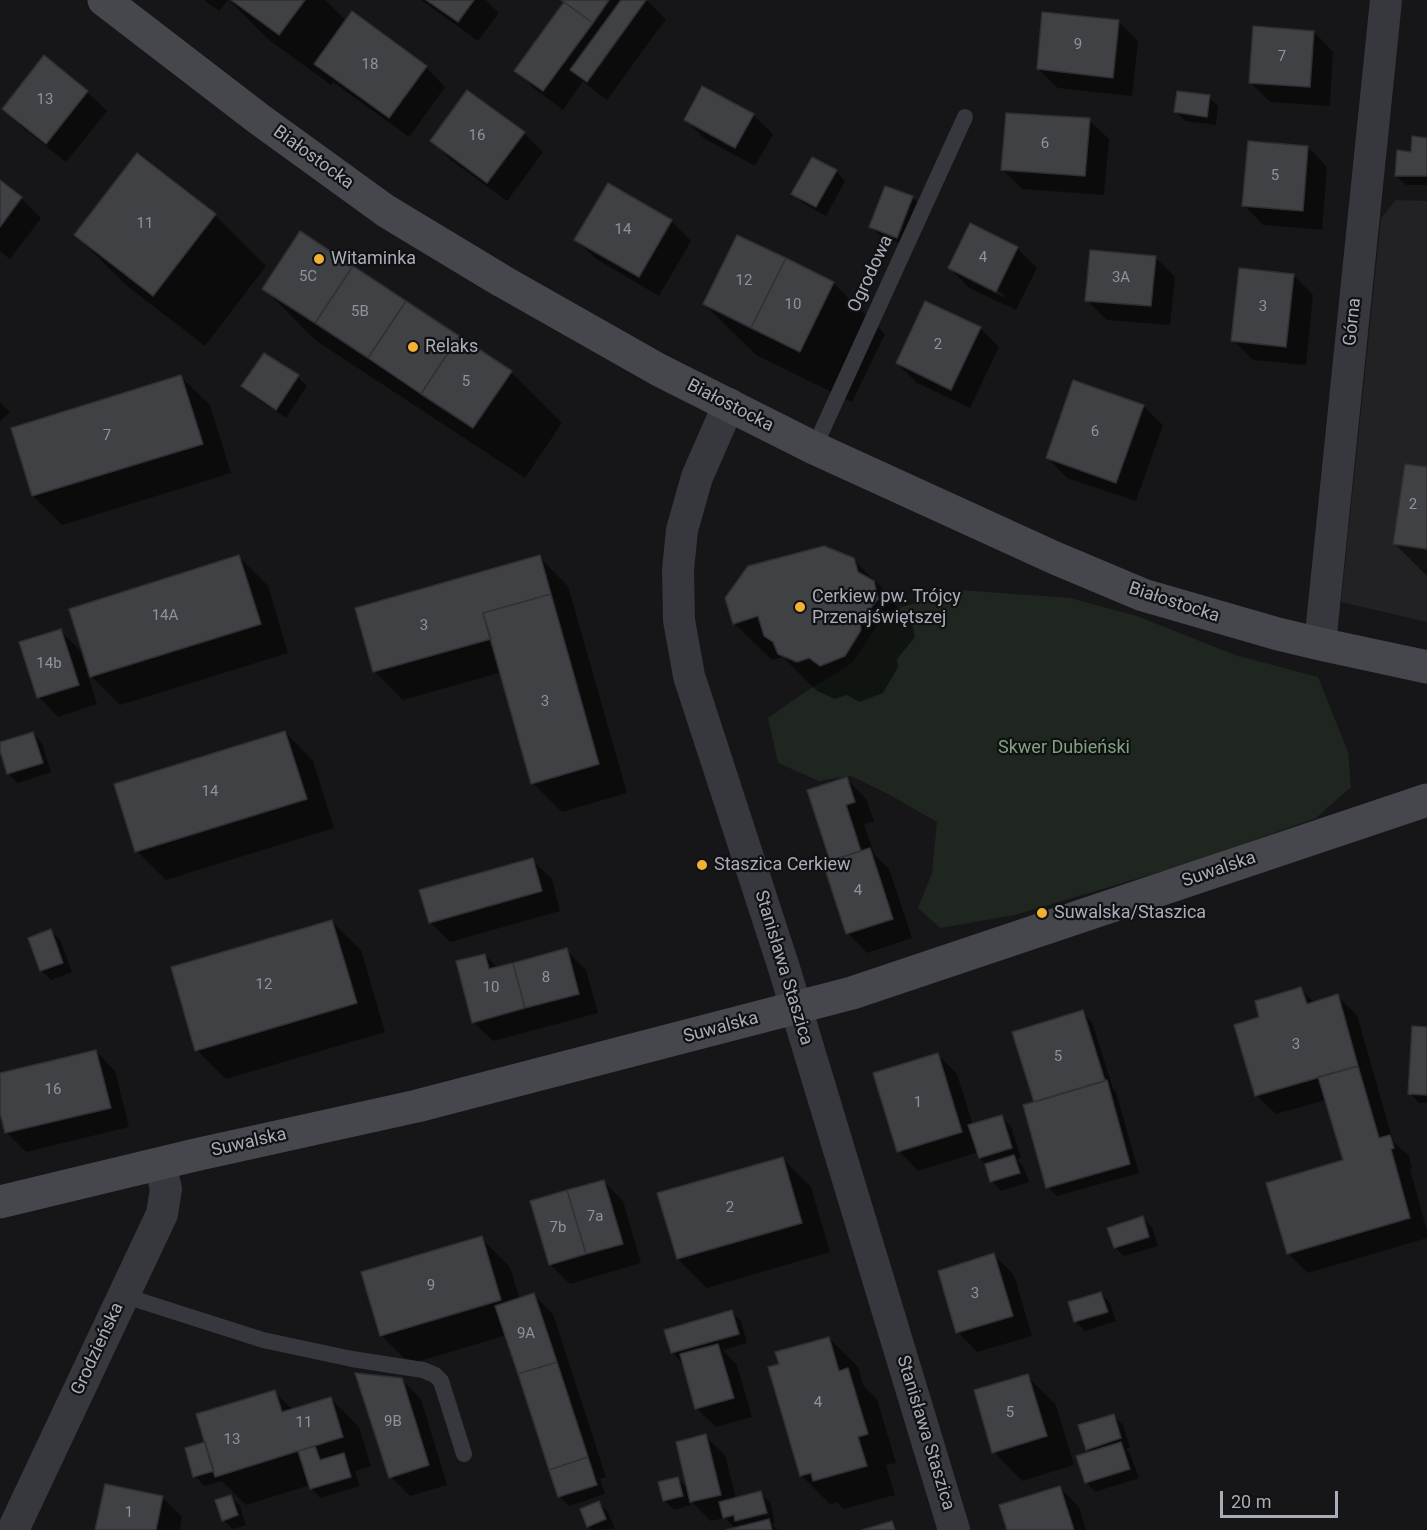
<!DOCTYPE html>
<html>
<head>
<meta charset="utf-8">
<style>
	body { margin:0 }
	#map { position:relative; width:1427px; height:1530px; overflow:hidden; background:#161618; font-family:Roboto,sans-serif }
	canvas { display:block }
	.scale { position:absolute; left:1220px; top:1491px; width:118px; height:27px; box-sizing:border-box; border:3px solid #a8adb8; border-top:0; padding-left:8px; font-size:18px; line-height:21px; white-space:nowrap; color:#a8adb8; -webkit-text-stroke:4px #111113; paint-order:stroke }
</style>
</head>
<body>
<div id="map">
<canvas width="1427" height="1530"></canvas>
<div class="scale">20 m</div>
</div>
<script>
const g = document.querySelector('canvas').getContext('2d');
g.lineJoin = 'round';
function paint(path, color) { g.fillStyle = color; g.fill(path, 'evenodd'); }
function strokePath(path, color, width, dash) { g.strokeStyle = color; g.lineWidth = width; g.lineCap = dash ? 'butt' : 'round'; g.setLineDash(dash || []); g.stroke(path); }
function label(font, color, halo, rows, align = 'center') {
  g.font = font + ' Roboto,sans-serif'; g.lineWidth = 4.5; g.setLineDash([]); g.textBaseline = 'middle'; g.strokeStyle = halo; g.fillStyle = color; for (const [text, x, y, turn = 0] of rows) {
    g.save(); g.translate(x, y); g.rotate((+turn || 0) * Math.PI / 180); g.textAlign = isNaN(turn) ? turn : align; if (halo) g.strokeText(text, 0, 0); g.fillText(text, 0, 0); g.restore();
  }
}
const built = new Path2D(`
	M1396 200 1427 201V622L1341 602 1381 218Z`);
const green = new Path2D(`
	M959 590 1070 598 1137 616 1235 655 1318 677 1348 752 1351 787 1316 818 1190 863 1015 915 940 928 918 908 932 873 937 822 888 794 851 776 819 781 778 763 768 718 802 694 852 663 886 612Z`);
const shadow = new Path2D(`
	M204 0H228L219 11Z
	M229 0H325L346 21 426 67 445 87 409 137 333 82 331 85 269 40Z
	M421 0H486L499 13 478 41Z
	M563 0H646L666 19 607 100 592 89 583 81 563 110 536 90 516 71 566 3Z
	M1119 22 1138 41 1132 96 1058 88 1038 69Z
	M1314 32 1333 52 1330 106 1270 102 1250 82Z
	M45 57 87 92 107 111 66 162 23 128 4 108Z
	M1209 97 1218 106 1216 125 1185 121 1176 112Z
	M753 115 773 134 755 166 705 139 686 120Z
	M1089 120 1109 139 1104 195 1022 189 1003 170Z
	M524 133 543 152 507 201 451 160 432 141Z
	M1427 139V185H1406L1396 176Z
	M1308 147 1327 167 1322 230 1263 225 1244 205Z
	M137 155 215 215 266 266 205 346 127 286 76 235Z
	M836 171 845 181 826 216 803 203 793 194Z
	M0 182 21 198 41 218 10 259 0 251Z
	M608 185 671 221 691 241 659 296 596 259 576 240Z
	M912 197 922 207 907 246 881 236 871 227Z
	M971 225 1017 248 1037 268 1016 310 969 288 950 268ZM971 278 1004 294 1003 297 971 281Z
	M1155 257 1175 277 1170 325 1107 320 1087 300Z
	M1293 275 1313 295 1306 365 1253 360 1233 340Z
	M833 283 885 334 852 402 756 355 704 304Z
	M264 288 511 372 562 423 525 478 315 340Z
	M980 328 999 347 970 408 917 383 897 363Z
	M181 377 210 405 231 473 62 525 33 496 13 429Z
	M298 377 307 386 286 418 253 396 243 386Z
	M0 402 10 412 0 421Z
	M1143 406 1163 425 1136 501 1067 478 1048 458Z
	M1427 469V576L1394 543Z
	M239 557 268 586 288 653 120 705 91 676Z
	M539 557 568 586 627 793 562 812 533 783 502 672 403 700 374 671Z
	M853 559 891 597 892 602 911 620 915 637 897 659 898 667 883 693 859 702 847 695 835 699 817 691 783 657 772 660 734 623Z
	M60 631 80 650 97 704 58 717 39 697Z
	M285 732 313 761 334 828 166 880 137 851Z
	M33 733 42 743 51 772 18 783 8 773 0 743Z
	M847 779 866 799 874 821 864 824 874 854 889 869 912 938 867 953 848 933 832 862Z
	M532 860 552 879 560 911 450 942 430 922Z
	M332 922 361 950 385 1032 226 1079 197 1050Z
	M51 931 60 940 72 972 51 980 41 970Z
	M566 950 586 970 598 1013 493 1041 473 1022 485 955 498 968Z
	M1301 989 1315 1003 1337 996 1357 1015 1393 1141 1409 1156 1412 1168 1410 1169 1427 1231V1238L1308 1273 1288 1253 1345 1161 1326 1100 1276 1114 1256 1095 1261 1018Z
	M1082 1012 1092 1022 1113 1089 1116 1092 1139 1173 1057 1196 1048 1187 1036 1103Z
	M1427 1028V1103H1419L1410 1093Z
	M96 1051 115 1071 129 1127 26 1152 6 1132 0 1107V1074Z
	M938 1055 957 1074 973 1125 1001 1116 1011 1126 1021 1158 1017 1159 1023 1166 1029 1182 1001 1191 992 1181 986 1165H987L980 1158 979 1152 918 1171 899 1151Z
	M782 1158 811 1187 830 1252 707 1288 678 1259Z
	M603 1181 623 1201 641 1263 570 1284 550 1264Z
	M1143 1218 1152 1227 1158 1246 1124 1256 1115 1247Z
	M481 1238 510 1267 520 1300 534 1295 553 1314 606 1477 600 1479 605 1494 569 1506 559 1496 507 1335 410 1364 381 1335Z
	M994 1255 1014 1275 1032 1336 977 1352 958 1332Z
	M1101 1293 1110 1303 1116 1321 1085 1331 1075 1321Z
	M732 1312 741 1321 747 1343 723 1350 737 1365 752 1417 716 1427 696 1408 683 1361 681 1362 672 1352Z
	M829 1338 858 1367 863 1385 877 1399 896 1463 886 1465 895 1495 843 1509 837 1502 830 1504 801 1475 781 1365Z
	M1027 1376 1056 1405 1074 1465 1022 1481 994 1452Z
	M401 1379 421 1399 447 1485 410 1496 391 1477Z
	M274 1392 293 1410 330 1398 359 1427 371 1466 355 1471 360 1486 320 1498 311 1488 310 1485 246 1505 222 1481 204 1486 195 1476 207 1443Z
	M1113 1415 1123 1425 1130 1448 1126 1449 1130 1453 1139 1478 1095 1492 1086 1482 1091 1453 1087 1449Z
	M705 1436 725 1455 736 1499 760 1493 770 1502 775 1523 771 1524 778 1530H733L744 1527 741 1525 734 1527 725 1518 711 1521 690 1500 691 1505 674 1510 664 1500 678 1479 689 1490Z
	M106 1486 163 1498 182 1517 180 1530H96Z
	M1059 1487 1079 1507 1086 1530H1009Z
	M230 1496 240 1506 246 1525 233 1529 223 1520Z
	M599 1503 608 1512 615 1529 592 1530 588 1526Z`);
const building = new Path2D(`
	M231 0H305L279 35Z
	M426 0H474L458 22Z
	M561 0H609L593 23Z
	M621 0H646L587 82 570 70Z
	M564 2 593 23 543 91 514 71Z
	M352 11 427 66 389 118 314 64Z
	M1042 12 1119 20 1113 78 1037 69Z
	M1253 26 1314 31 1310 87 1249 83Z
	M44 55 88 91 46 144 2 109Z
	M702 86 754 114 735 148 684 120Z
	M467 90 525 132 487 183 430 141Z
	M1177 91 1210 95 1207 117 1174 112Z
	M1006 113 1090 118 1085 176 1001 170Z
	M1412 136 1427 138V176H1395L1397 150 1411 152Z
	M1248 141 1308 146 1303 211 1242 206Z
	M137 153 216 214 153 296 74 235Z
	M812 157 837 170 816 207 791 194Z
	M0 180 22 197 0 227Z
	M608 183 672 220 639 277 574 240Z
	M885 186 913 196 897 238 869 227Z
	M970 223 1018 247 996 292 948 268Z
	M300 231 353 266 315 323 262 289Z
	M737 235 786 258 751 328 703 304Z
	M1090 250 1156 256 1151 306 1085 301Z
	M786 258 834 282 800 352 751 328Z
	M353 266 406 301 368 358 315 323Z
	M1239 268 1294 274 1286 347 1231 341Z
	M406 301 459 336 421 394 368 358Z
	M925 301 981 327 951 390 896 363Z
	M459 336 512 371 473 428 421 394Z
	M264 353 299 375 276 410 241 386Z
	M181 375 203 444 32 496 11 428Z
	M1073 380 1144 405 1116 483 1046 458Z
	M1405 464 1427 467V549L1393 544Z
	M824 546 854 558 858 572 874 581 878 599 860 621 861 630 845 656 820 666 809 658 797 662 778 654 773 642 764 636 758 616 733 624 725 598 748 566Z
	M239 555 261 624 90 677 69 609Z
	M540 555 551 594 483 613 491 639 373 672 355 608Z
	M551 594 599 764 531 784 483 613Z
	M61 629 79 685 37 698 19 642Z
	M285 731 307 799 135 852 114 784Z
	M33 732 43 763 7 774 0 751V742Z
	M847 777 855 802 846 805 861 851 830 861 807 790Z
	M870 848 893 919 846 934 823 863Z
	M533 858 542 891 429 923 419 890Z
	M332 920 357 1003 195 1051 171 967Z
	M51 929 63 963 40 971 28 938Z
	M567 948 579 994 525 1008 513 963Z
	M485 954 489 969 513 963 525 1008 472 1023 456 961Z
	M1301 987 1307 1004 1338 994 1358 1066 1255 1096 1234 1025 1259 1017 1255 1001Z
	M1083 1010 1105 1081 1034 1102 1012 1032Z
	M1412 1026 1427 1027V1095L1408 1094Z
	M96 1050 111 1108 5 1133 0 1113V1073Z
	M938 1053 962 1132 897 1152 873 1073Z
	M1358 1066 1379 1138 1390 1135 1394 1148 1391 1149 1410 1218 1287 1254 1266 1183 1343 1160 1318 1077Z
	M1107 1080 1130 1164 1046 1188 1023 1105Z
	M1002 1115 1012 1148 979 1158 968 1125Z
	M1014 1155 1020 1173 990 1182 985 1164Z
	M783 1157 802 1223 677 1259 657 1193Z
	M604 1180 623 1244 586 1254 567 1190Z
	M567 1190 586 1254 549 1265 530 1201Z
	M1143 1216 1149 1237 1114 1248 1107 1228Z
	M482 1236 501 1300 380 1336 361 1272Z
	M994 1253 1013 1316 956 1333 938 1271Z
	M1101 1292 1108 1312 1074 1322 1068 1302Z
	M534 1293 557 1362 518 1374 495 1306Z
	M732 1310 739 1334 671 1353 664 1330Z
	M829 1337 839 1371 848 1368 868 1434 858 1437 867 1466 813 1481 811 1473 800 1476 768 1367 779 1364 775 1352Z
	M718 1344 734 1398 695 1409 680 1354Z
	M557 1362 588 1457 549 1470 518 1374Z
	M355 1373 402 1378 429 1465 389 1478Z
	M1028 1374 1047 1436 992 1453 974 1390Z
	M275 1390 282 1412 331 1397 343 1437 215 1477 196 1414Z
	M1114 1414 1121 1438 1086 1450 1078 1425Z
	M706 1434 721 1495 690 1502 676 1442Z
	M205 1442 214 1471 193 1477 185 1448Z
	M1121 1442 1130 1469 1085 1483 1076 1456Z
	M315 1446 320 1460 344 1453 351 1477 310 1489 298 1451Z
	M588 1457 597 1485 558 1497 549 1470Z
	M678 1477 683 1496 663 1501 658 1482Z
	M105 1484 163 1496 156 1530H95Z
	M1060 1486 1074 1530H1007L999 1505Z
	M761 1491 767 1513 735 1521 734 1515 723 1518 719 1502Z
	M231 1495 238 1515 222 1521 215 1500Z
	M599 1501 606 1519 587 1527 580 1509Z
	M769 1519 772 1530H726Z
	M892 1521 895 1530H862Z`);
const lane = new Path2D(`
	M814 448 965 117
	M122 1295 263 1340 352 1359 423 1370 435 1375 441 1381 464 1454`);
const street = new Path2D(`
	M729 404 697 477 682 530 678 570 679 620 689 676 784 968 954 1530
	M1320 644 1386 0
	M13 1530 162 1214 166 1189 160 1164`);
const secondary = new Path2D(`
	M104 0 259 119 386 211 502 281 659 370 814 448 1055 558 1143 595 1278 634 1320 644 1427 667
	M0 1202 195 1155 417 1106 852 993 1427 800`);
const markers = [
	[319,259,6,"#f2b134"],
	[413,347,6,"#f2b134"],
	[800,607,6,"#f2b134"],
	[702,865,6,"#f2b134"],
	[1042,913,6,"#f2b134"]
];
const numberNames = [
	["9",1078,45],
	["7",1282,57],
	["18",370,65],
	["13",45,100],
	["16",477,136],
	["6",1045,144],
	["5",1275,176],
	["11",145,224],
	["14",623,230],
	["4",983,258],
	["5C",308,277],
	["3A",1121,278],
	["12",744,281],
	["10",793,305],
	["3",1263,307],
	["5B",360,312],
	["2",938,345],
	["5",466,382],
	["6",1095,432],
	["7",107,436],
	["2",1413,505],
	["14A",165,616],
	["3",424,626],
	["14b",49,664],
	["3",545,702],
	["14",210,792],
	["4",858,891],
	["8",546,978],
	["12",264,985],
	["10",491,988],
	["3",1296,1045],
	["5",1058,1057],
	["16",53,1090],
	["1",918,1103],
	["2",730,1208],
	["7a",595,1217],
	["7b",558,1228],
	["9",431,1286],
	["3",975,1294],
	["9A",526,1334],
	["4",818,1403],
	["5",1010,1413],
	["9B",393,1422],
	["11",304,1423],
	["13",232,1440],
	["1",129,1513]
];
const streetNames = [
	["Białostocka",313,158,36],
	["Ogrodowa",871,274,-65],
	["Górna",1353,322,-84],
	["Białostocka",730,406,27],
	["Białostocka",1174,603,18],
	["Suwalska",1219,870,-19],
	["Stanisława Staszica",783,968,73],
	["Suwalska",721,1028,-15],
	["Suwalska",249,1143,-13],
	["Grodzieńska",98,1349,-65],
	["Stanisława Staszica",925,1433,73]
];
const poiNames = [
	["Witaminka",331,259],
	["Relaks",425,347],
	["Cerkiew pw. Trójcy",812,597],
	["Przenajświętszej",812,618],
	["Staszica Cerkiew",714,865],
	["Suwalska/Staszica",1054,913]
];
const parkNames = [
	["Skwer Dubieński",1064,748]
];
paint(built, '#222225');
paint(green, '#1e261f');
paint(shadow, '#0007');
paint(building, '#404145');
strokePath(building, '#303034', 1.5);
strokePath(lane, '#37383d', 16);
strokePath(street, '#37383d', 32);
strokePath(secondary, '#45474d', 33);
for (const [x, y, r, color] of markers) { const dot = new Path2D(); dot.arc(x, y, r, 0, 2 * Math.PI); g.fillStyle = color; g.fill(dot); strokePath(dot, '#111113', 2); }
label('15px', '#8e929b', null, numberNames);
label('18px', '#a8adb8', '#111113', streetNames);
label('18px', '#a8adb8', '#111113', poiNames, 'left');
label('18px', '#7fa381', '#111113', parkNames);
</script>
</body>
</html>
